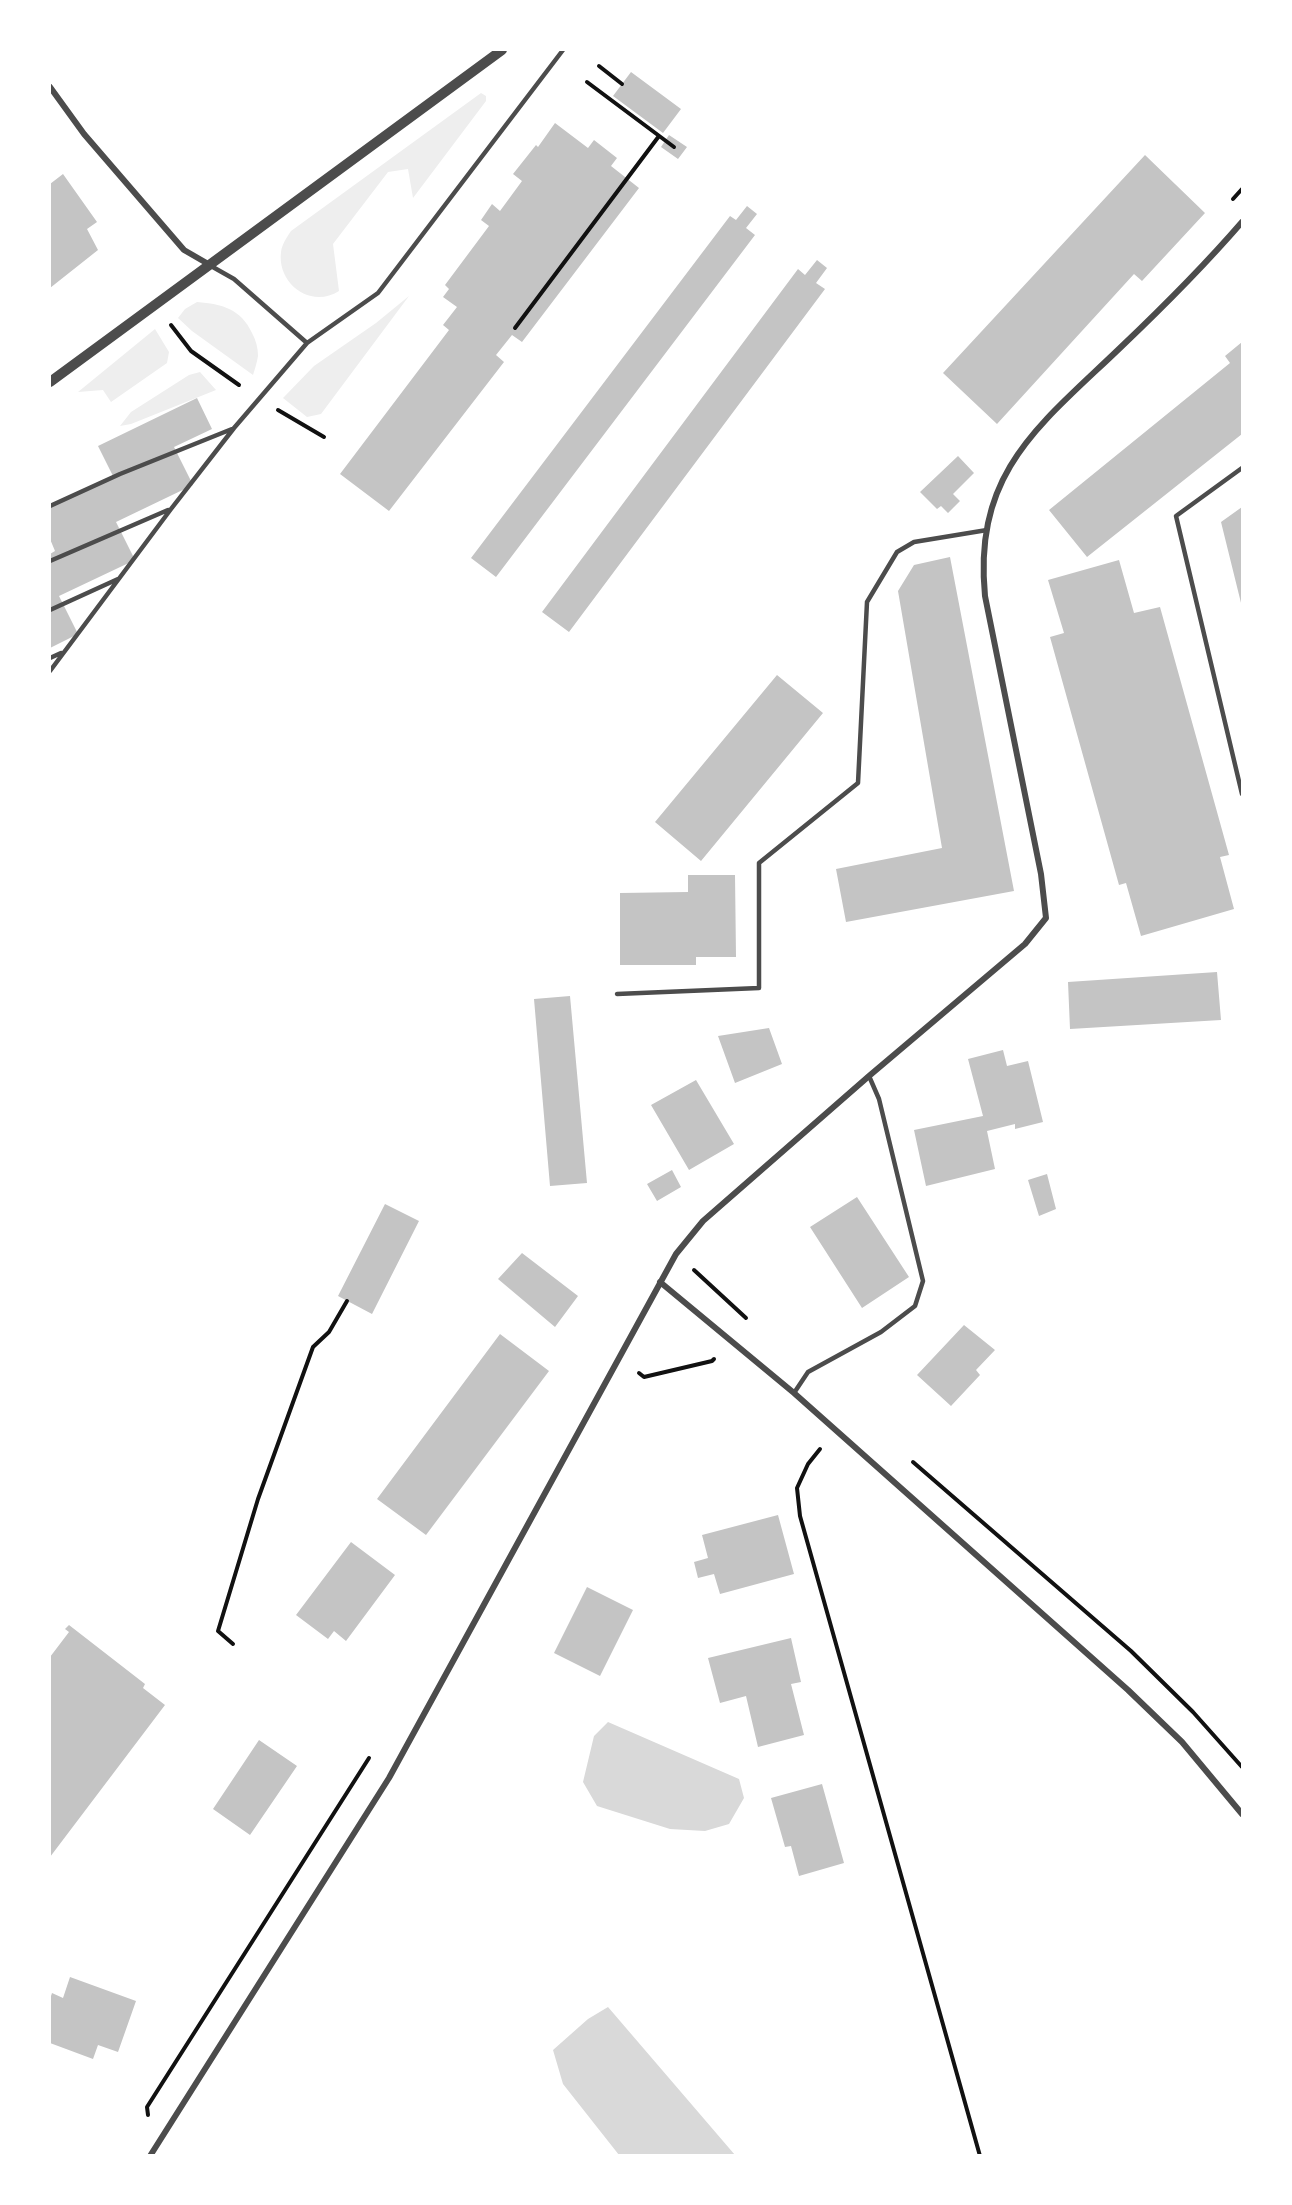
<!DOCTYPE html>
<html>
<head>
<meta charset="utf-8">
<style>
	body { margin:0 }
	#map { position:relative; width:1292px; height:2205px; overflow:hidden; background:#fff; font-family:Ubuntu,sans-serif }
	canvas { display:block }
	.frame { position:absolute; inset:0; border:51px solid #fff; pointer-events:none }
</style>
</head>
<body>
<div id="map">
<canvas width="1292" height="2205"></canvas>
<div class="frame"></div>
</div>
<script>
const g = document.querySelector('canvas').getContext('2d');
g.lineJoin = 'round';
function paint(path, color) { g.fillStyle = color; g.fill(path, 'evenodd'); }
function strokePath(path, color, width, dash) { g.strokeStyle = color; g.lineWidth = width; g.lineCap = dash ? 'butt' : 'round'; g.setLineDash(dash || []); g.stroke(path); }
const green = new Path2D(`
	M481 93 486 96V101L413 198 408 169 388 172 333 244 339 291C311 309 277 284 281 252 282 244 287 237 291 231Z
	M409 296 321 414 307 417 283 398 314 366 376 323Z
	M197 302C222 304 241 309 252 333 256 340 258 348 258 356 257 362 255 369 253 375L192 331 178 318 185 309Z
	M155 329 169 352 167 363 111 402 103 390 78 392Z
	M200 372 216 390 131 424 120 426 131 412 189 375Z`);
const water = new Path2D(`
	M608 1722 739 1779 744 1798 729 1824 705 1831 670 1829 597 1806 583 1782 594 1736Z
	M608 2007 735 2155H619L563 2084 553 2050 588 2019Z`);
const building = new Path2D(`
	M631 72 681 109 663 133 613 96Z
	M555 123 588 148 594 140 617 158 611 166 639 188 522 342 512 335 496 355 504 362 389 511 340 474 449 330 443 325 457 307 443 297 449 289 445 285 489 226 481 220 492 204 500 211 522 181 513 174 536 145 538 147Z
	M669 135 687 147 678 159 661 147Z
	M1145 155 1205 213 1142 281 1134 274 997 424 943 373Z
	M63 174 97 222 87 229 98 250 50 288V184Z
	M747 206 757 214 746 228 755 235 496 577 471 558 730 216 736 220Z
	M817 260 827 268 816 283 825 289 569 632 542 612 798 269 805 275Z
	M1242 342V434L1087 557 1049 510 1230 363 1225 356Z
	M197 398 212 429 174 447 193 485 116 522 135 560 59 596 78 634 50 648V554L55 551 50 539V507L113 476 98 446Z
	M958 456 974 473 953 494 960 501 948 513 941 506 937 509 920 492Z
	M1242 507V607L1221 522Z
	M950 557 1014 891 846 922 836 869 942 848 898 591 914 565Z
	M1119 560 1134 613 1160 607 1229 855 1220 857 1234 909 1141 936 1126 883 1119 885 1050 637 1064 633 1048 580Z
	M777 675 823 713 701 861 655 822Z
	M688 875H735L736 957H696V965H620V893L688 892Z
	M1217 972 1221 1020 1070 1029 1068 982Z
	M570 996 587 1183 550 1186 534 999Z
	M769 1028 782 1064 735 1083 718 1036Z
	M1003 1050 1007 1066 1028 1061 1043 1122 1015 1129V1124L987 1131 995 1169 926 1186 914 1130 983 1116 968 1059Z
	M696 1080 734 1144 689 1170 651 1105Z
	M672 1170 681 1187 657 1201 647 1184Z
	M1047 1174 1056 1209 1039 1216 1028 1180Z
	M857 1197 909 1277 862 1308 810 1227Z
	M385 1204 419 1221 372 1314 338 1296Z
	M522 1253 578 1296 555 1327 498 1279Z
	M964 1325 995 1350 976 1370 980 1375 951 1406 917 1375Z
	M500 1334 549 1371 426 1535 377 1499Z
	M778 1515 794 1574 720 1594 714 1574 698 1578 694 1562 708 1558 702 1535Z
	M351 1542 395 1575 346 1641 334 1631 328 1639 296 1615Z
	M587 1587 633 1610 600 1676 554 1653Z
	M69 1625 145 1684 143 1688 165 1705 50 1857V1657L69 1632 65 1629Z
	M791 1638 801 1682 791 1684 804 1735 758 1747 746 1696 720 1703 708 1658Z
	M259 1740 297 1766 250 1835 213 1809Z
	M822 1784 844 1863 799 1876 791 1846 785 1847 771 1798Z
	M70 1977 136 2001 118 2052 98 2045 93 2059 50 2043V1999L52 1993 63 1998Z`);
const path = new Path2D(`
	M599 66 622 84
	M587 82 674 147
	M1233 199 1242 189
	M171 325 191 351 239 385
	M515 328 659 136
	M278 410 324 437
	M694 1270 746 1318
	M639 1373 644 1377 712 1361 714 1359
	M820 1449 808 1464 797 1488 800 1516 980 2156
	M913 1462 1131 1651 1193 1712 1242 1767
	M233 1644 218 1631 258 1499 313 1347 329 1332 347 1301
	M148 2115 147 2107 369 1758`);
const service = new Path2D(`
	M211 266 234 279 307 343
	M1242 468 1176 516 1242 794
	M50 506 120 474 232 429
	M50 561 168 510
	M50 610 118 579
	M50 658 61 653
	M50 671 171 509 234 428 307 343 378 293 563 50
	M617 994 759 988V863L858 783 867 602 897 552 914 542 987 530
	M794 1393 808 1372 881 1332 915 1306 923 1281 879 1099 869 1076`);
const minor = new Path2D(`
	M50 87 84 134 184 250 210 265
	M660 1282 794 1393 1128 1690 1182 1742 1242 1814
	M150 2156 389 1778 676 1254 703 1221 869 1076 1025 944 1046 918 1041 874 985 596C973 471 1040 425 1121 347 1163 307 1204 266 1242 222`);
const tertiary = new Path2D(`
	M50 382 502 50`);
paint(green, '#eee');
paint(water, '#d9d9d9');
paint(building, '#c4c4c4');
strokePath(path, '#111', 4);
strokePath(service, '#4c4c4c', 4.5);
strokePath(minor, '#4c4c4c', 6);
strokePath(tertiary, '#4c4c4c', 10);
</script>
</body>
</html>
